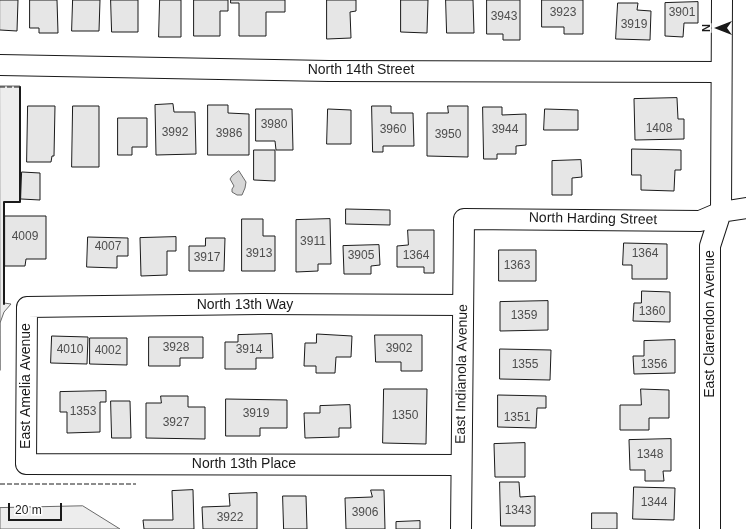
<!DOCTYPE html>
<html>
<head>
<meta charset="utf-8">
<style>
	body { margin:0 }
	#map { position:relative; width:746px; height:529px; overflow:hidden; background:#fff; font-family:Helvetica,sans-serif }
	canvas { display:block }
	.north { position:absolute; left:698px; top:8px; width:40px; height:40px; -webkit-text-stroke:3px #fff; paint-order:stroke; rotate:270deg; font-size:11px; font-weight:700; line-height:16px; text-align:center; color:#1a1a1a }
	.north::after { content:''; display:block; margin:auto; width:14px; height:18px; background:#1a1a1a; clip-path:polygon(50% 0,100% 100%,50% 72%,0 100%) }
	.scale { position:absolute; left:8px; top:503px; width:54px; height:18px; box-sizing:border-box; border:2px solid #1a1a1a; border-top:0; padding-left:5px; font-size:12px; line-height:14px; white-space:nowrap; color:#1a1a1a; -webkit-text-stroke:3px #fff; paint-order:stroke }
</style>
</head>
<body>
<div id="map">
<canvas width="746" height="529"></canvas>
<div class="north">N</div>
<div class="scale">20 m</div>
</div>
<script>
const g = document.querySelector('canvas').getContext('2d');
g.lineJoin = 'round';
function paint(path, color) { g.fillStyle = color; g.fill(path, 'evenodd'); }
function strokePath(path, color, width, dash) { g.strokeStyle = color; g.lineWidth = width; g.lineCap = dash ? 'butt' : 'round'; g.setLineDash(dash || []); g.stroke(path); }
function label(font, color, halo, rows, align = 'center') {
  g.font = font + ' Helvetica,sans-serif'; g.lineWidth = 3; g.setLineDash([]); g.textBaseline = 'middle'; g.strokeStyle = halo; g.fillStyle = color; for (const [text, x, y, turn = 0] of rows) {
    g.save(); g.translate(x, y); g.rotate((+turn || 0) * Math.PI / 180); g.textAlign = isNaN(turn) ? turn : align; if (halo) g.strokeText(text, 0, 0); g.fillText(text, 0, 0); g.restore();
  }
}
const built = new Path2D(`
	M0 86H20V202H4V303L11 304 4 312 0 323V370Z
	M83 506 120 529H0V508Z`);
const water = new Path2D(`
	M239 171 246 182 245 188 242 195H237L232 192V189L234 186 230 179 232 176Z`);
const building = new Path2D(`
	M0 0H18L17 31 0 30Z
	M30 0H57L58 33H39V28H30Z
	M73 0H100L99 31H72Z
	M111 0H138V32H112Z
	M160 0H181V37H159Z
	M194 0H228V11H220V36H194Z
	M231 0H285V12H266V36H239V3H231Z
	M327 0H356V11L350 12 351 38 327 39Z
	M401 0H428L427 33 401 32Z
	M446 0H473L474 33H447Z
	M487 0H520V40H503V34H487Z
	M542 0H583V34H564V27H542Z
	M698 2V23H684L683 37 665 36V3Z
	M618 3H638L637 10 651 11 650 40 616 39Z
	M677 98 678 119H684V139L635 140 634 99Z
	M173 104 174 112H195L196 154 156 155 155 105Z
	M208 105H228V113L249 114V155H208Z
	M28 106H55L54 156H52L51 162H27Z
	M73 106H99V167H72Z
	M372 106H391V113H413L414 146H383V152H373Z
	M448 106H468V157L427 156V113H448Z
	M483 107H502V115L526 114V145L516 146V154H497V159H484Z
	M256 109H292L293 150H276L275 141H256Z
	M328 109 351 110V144H327Z
	M545 109 578 110V130H544Z
	M118 118H147V147H132V155H118Z
	M632 149 681 150V170H675L674 191 641 190V175H632Z
	M254 150H275V181L254 180Z
	M581 160 582 177 572 178V195H552V161Z
	M22 172 40 173V200L21 199Z
	M346 209 390 210V225L346 224Z
	M5 216H46V259H26L25 266H5Z
	M242 219H263V236H275V271H242Z
	M330 219 331 264H318V271L296 272V220Z
	M408 230H434V273H424V267H397V246L408 245Z
	M88 237 128 238V256H117V268L87 267Z
	M176 237V251H167V275L141 276 140 238Z
	M206 238H225L224 271H189V246H205Z
	M624 243 667 244V279H632V265H623Z
	M379 245 380 265 371 266V274H344L343 246Z
	M499 250H536V281H499Z
	M642 291 670 292V322L633 321 634 303H641Z
	M548 301V330L500 331V302Z
	M272 334 273 358H256V369H225V342H238V335Z
	M317 334 352 336 351 357H336L335 373H316V366H304L305 343H316Z
	M375 335H422V371H401V362H376Z
	M52 336 88 337 87 364 51 363Z
	M149 337H203V358H180V366H149Z
	M90 338H127V365L90 364Z
	M675 340V373L634 374 633 356H644V341Z
	M500 349 551 350 550 380 500 379Z
	M384 389H427L426 444 383 443Z
	M641 389 669 390V418H649V430H620V405H641Z
	M106 391V402H100V432L67 433V412H60V392Z
	M498 395 546 396V408H537L536 428 498 427Z
	M161 396H188V407H205V439L146 438V403H161Z
	M226 399 287 400V428H260V436H226Z
	M111 401H130L131 438H112Z
	M350 405 351 428H339V437L305 438 304 413H320V406Z
	M671 439V471H663L664 481H645V470H630L629 440Z
	M525 443V477H495L494 444Z
	M500 482H519L520 497 535 496V526H501Z
	M634 487 675 488 674 520 633 519Z
	M193 490 194 529H144L143 520H173L172 491Z
	M371 490H384L385 529H346L345 498 372 497Z
	M257 493V529H203L202 507 230 506 229 494Z
	M283 496H306L307 529H284Z
	M592 513H617V529H592Z
	M420 521V529H396V522Z`);
const minor = new Path2D(`
	M0 65 329 71 721 72
	M461 465 26 464 27 307 259 304 463 305
	M461 529 464 219 700 221 721 212 746 208
	M710 529V246L721 212 722 0`);
const fence = new Path2D(`
	M0 87H20
	M0 484H136`);
const wall = new Path2D(`
	M4 304V202H20V87`);
const numberNames = [
	["3923",563,13],
	["3901",682,13],
	["3943",504,17],
	["3919",634,25],
	["3980",274,125],
	["1408",659,129],
	["3960",393,130],
	["3944",505,130],
	["3992",175,133],
	["3986",229,134],
	["3950",448,135],
	["4009",25,237],
	["3911",313,242],
	["4007",108,247],
	["3913",259,254],
	["1364",645,254],
	["3905",361,256],
	["1364",416,256],
	["3917",207,258],
	["1363",517,266],
	["1360",652,312],
	["1359",524,316],
	["3928",176,348],
	["3902",399,349],
	["4010",70,350],
	["3914",249,350],
	["4002",108,351],
	["1355",525,365],
	["1356",654,365],
	["1353",83,412],
	["3919",256,414],
	["1350",405,416],
	["1351",517,418],
	["3927",176,423],
	["1348",650,455],
	["1344",654,503],
	["1343",518,511],
	["3906",365,513],
	["3922",230,518]
];
const streetNames = [
	["North 14th Street",361,70],
	["North Harding Street",593,219,1],
	["North 13th Way",245,305],
	["East Clarendon Avenue",710,324,-90],
	["East Indianola Avenue",462,374,-89],
	["East Amelia Avenue",26,386,-90],
	["North 13th Place",244,464]
];
paint(built, '#ededed');
strokePath(built, '#6a6a6a', 1);
paint(water, '#d7d7d7');
strokePath(water, '#6a6a6a', 1);
paint(building, '#e6e6e6');
strokePath(building, '#1a1a1a', 1);
strokePath(minor, '#1a1a1a', 22);
strokePath(minor, '#fff', 20);
strokePath(fence, '#1a1a1a', 1, [5, 2]);
strokePath(wall, '#1a1a1a', 2);
label('12px', '#4d4d4d', null, numberNames);
label('14px', '#1a1a1a', '#fff', streetNames);
</script>
</body>
</html>
